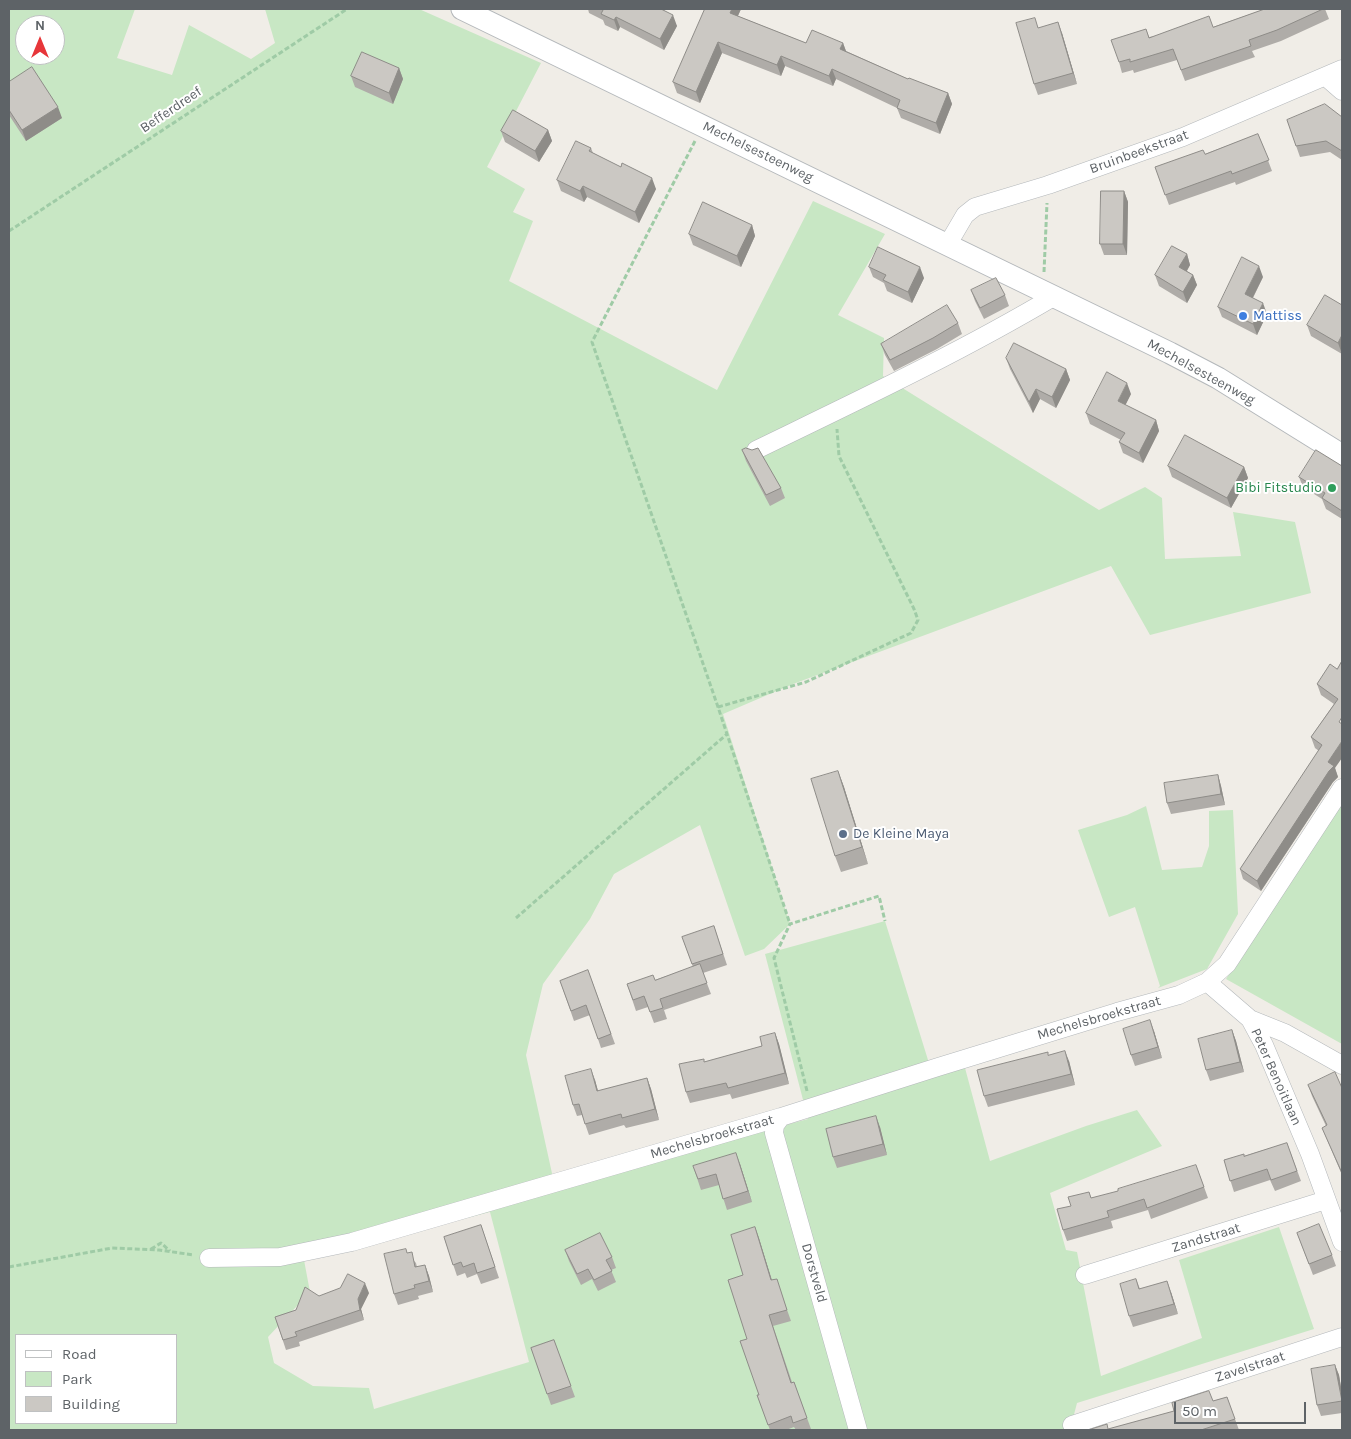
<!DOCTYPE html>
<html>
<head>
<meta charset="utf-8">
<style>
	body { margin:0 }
	#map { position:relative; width:1351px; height:1439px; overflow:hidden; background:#f0ede7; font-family:Karla,sans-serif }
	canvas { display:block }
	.frame { position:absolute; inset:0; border:10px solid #5e6367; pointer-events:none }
	.legend { position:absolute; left:15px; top:1334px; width:162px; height:90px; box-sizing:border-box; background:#fff; border:1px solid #bfc1c2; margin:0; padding:6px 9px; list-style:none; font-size:15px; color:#5e6367 }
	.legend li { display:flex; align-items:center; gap:10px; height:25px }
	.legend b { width:25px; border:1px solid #bfc1c2 }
	.north { position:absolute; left:15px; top:15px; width:50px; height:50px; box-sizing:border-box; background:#fff; border:1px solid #bfc1c2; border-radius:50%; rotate:0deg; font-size:14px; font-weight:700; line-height:20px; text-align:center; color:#5e6367 }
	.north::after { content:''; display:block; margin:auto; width:18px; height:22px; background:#e7363a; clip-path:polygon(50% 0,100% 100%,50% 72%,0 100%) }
	.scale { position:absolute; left:1174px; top:1402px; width:132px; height:22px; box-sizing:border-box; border:2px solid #5e6367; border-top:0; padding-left:6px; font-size:15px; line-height:18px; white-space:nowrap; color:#5e6367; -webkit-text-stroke:4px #fff; paint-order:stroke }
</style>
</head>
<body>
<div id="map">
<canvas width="1351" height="1439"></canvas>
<div class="frame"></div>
<ul class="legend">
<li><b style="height:6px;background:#fff"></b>Road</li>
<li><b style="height:14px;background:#c8e7c4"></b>Park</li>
<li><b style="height:14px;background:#cbc8c3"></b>Building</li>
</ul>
<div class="north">N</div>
<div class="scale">50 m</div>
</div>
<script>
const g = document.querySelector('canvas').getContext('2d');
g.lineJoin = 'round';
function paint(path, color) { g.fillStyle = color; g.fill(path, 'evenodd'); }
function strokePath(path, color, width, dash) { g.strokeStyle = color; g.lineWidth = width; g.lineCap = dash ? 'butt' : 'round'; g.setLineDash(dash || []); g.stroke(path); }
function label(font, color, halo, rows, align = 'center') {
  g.font = font + ' Karla,sans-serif'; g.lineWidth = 4; g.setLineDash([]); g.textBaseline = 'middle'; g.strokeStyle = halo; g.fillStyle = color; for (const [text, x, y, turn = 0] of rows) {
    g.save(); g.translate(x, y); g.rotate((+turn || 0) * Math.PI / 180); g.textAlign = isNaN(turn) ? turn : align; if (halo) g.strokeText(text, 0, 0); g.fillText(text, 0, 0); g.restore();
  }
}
const green = new Path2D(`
	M9 9H135L117 58 172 75 189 25 251 59 275 43 265 9H419L541 63 487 167 525 189 513 212 533 221 509 281 717 390 813 201 885 234 838 315 884 338 883 376 1099 510 1145 487 1162 498 1165 559 1241 556 1233 512 1295 522 1311 593 1150 635 1111 566 793 684 723 714 790 924 764 949 745 956 700 825 614 874 590 919 543 984 526 1055 555 1187 808 1119 765 954 885 921 928 1060 938 1074 965 1068 990 1161 1086 1126 1137 1110 1162 1146 1050 1193 1066 1250 1077 1252 1101 1376 1202 1338 1179 1260 1279 1227 1314 1329 1077 1403 1070 1430H9ZM25 25H55V55H25ZM490 1212 529 1362 374 1409 369 1388 313 1386 274 1363 268 1337 310 1292 304 1260ZM16 1335H176V1423H16Z
	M1342 801V1044L1226 979Z
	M1146 806 1162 870 1202 867 1209 846V811L1233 810 1238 914 1207 969 1158 988 1160 986 1135 907 1109 917 1078 830 1127 815Z`);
const path = new Path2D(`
	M695 141 592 342 718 707 790 924
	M9 231 347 9
	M1044 272 1047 203
	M718 707 806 682 911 633 918 620 914 609 839 456 837 429
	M516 918 727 734
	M807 1091 774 958 790 924 879 896 885 921
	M151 1249 161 1243 170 1251
	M9 1267 112 1248 159 1250 194 1255`);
const minor = new Path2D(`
	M1326 77 1342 91
	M948 244 965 215 975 207 1048 185 1183 137 1342 69
	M756 450C857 401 959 353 1055 296
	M1207 982 1250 1019 1264 1045 1310 1154 1342 1242
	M1250 1019 1285 1033 1342 1065
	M781 1117 775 1125 774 1133 858 1430
	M209 1258 280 1257 352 1242 781 1117 938 1067 1117 1012 1179 995 1207 982 1227 964 1342 788
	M1085 1275 1326 1200
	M1072 1425 1342 1337`);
const tertiary = new Path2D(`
	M462 9 1170 353 1218 378 1342 455`);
const wall = new Path2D(`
	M588 9H665L664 10 677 26 664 50 620 27 618 31 605 25 603 20 589 13Z
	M705 9H741L738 16 806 43H843L846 51 908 79 948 93 952 104 940 134 901 118 897 108 836 79 833 86 785 66 781 76 722 53 700 103 677 93 673 82Z
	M1265 9H1325L1329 19 1281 41 1252 51 1255 57 1185 81 1177 60 1134 73 1133 70 1122 73 1119 62 1146 29 1149 37 1213 27Z
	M1039 28 1062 33 1077 84 1038 95 1034 84Z
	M399 68 403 79 393 104 355 87 351 76Z
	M9 82 62 118 26 141 9 115Z
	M1342 117V160L1330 152 1300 157 1287 120Z
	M548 130 552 141 539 162 505 142 501 131Z
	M1258 134 1272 171 1236 185 1235 182 1169 205 1155 167 1205 154Z
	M591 148 593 153 656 189 639 223 587 197 584 202 561 191 557 180Z
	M1124 191 1128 202 1127 255H1104L1100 244Z
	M752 225 755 236 741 267 693 245 689 234Z
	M1187 254 1190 265 1187 271 1193 275 1197 285 1187 303 1159 286 1155 275Z
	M869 267 924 278 912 303 887 291 884 283 873 277Z
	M1263 277 1253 298 1267 314 1257 335 1222 317 1218 307Z
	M971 290 1005 295 1009 306 984 319 975 301Z
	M1342 305V354L1311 336 1307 325Z
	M958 323 962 334 937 349 894 371 885 355 881 344Z
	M1006 358 1066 369 1070 380 1056 408 1040 399 1033 413 1010 369Z
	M1131 394 1125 405 1156 420 1159 431 1143 463 1123 453 1119 442 1121 440 1090 424 1086 413Z
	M742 450 781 488 785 498 770 506 746 461Z
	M1168 466 1244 467 1248 478 1231 508 1172 477Z
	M1342 466V519L1326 509 1322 499 1303 487 1299 477Z
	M1342 661 1335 768 1338 777 1333 782 1261 891 1243 879 1240 869 1319 751 1315 748 1311 737 1334 704 1321 695 1317 684 1337 669Z
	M838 771 844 787 868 864 841 872 835 856Z
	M1218 775 1221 786 1225 805 1171 814 1167 803Z
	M714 926 727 965 703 973 711 994 664 1010 667 1019 654 1023 648 1007 636 1011 627 984 655 980 693 967 682 937Z
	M588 970 615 1044 601 1048 590 1015 574 1021 560 981Z
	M1232 1030 1236 1041 1244 1072 1210 1081 1206 1070Z
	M1154 1031 1162 1058 1135 1066 1131 1055Z
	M775 1033 779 1044 789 1084 732 1099 730 1094 690 1103 686 1092 705 1062 762 1046Z
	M1049 1055 1069 1061 1075 1085 988 1107 984 1096Z
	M647 1078 651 1089 659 1120 626 1128 624 1125 589 1135 582 1115 577 1116 573 1105 595 1080 598 1091Z
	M1308 1085 1342 1088V1175L1322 1128 1326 1126 1312 1096Z
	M880 1127 887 1155 837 1168 833 1157Z
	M1287 1143 1301 1181 1275 1191 1270 1180 1234 1192 1224 1160 1244 1156Z
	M740 1164 752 1202 727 1210 719 1185 701 1190 693 1166Z
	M1200 1176 1208 1198 1151 1219 1148 1210 1111 1221 1113 1228 1067 1241 1063 1230 1071 1206 1089 1192 1091 1198Z
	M481 1225 499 1278 481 1284 477 1274 467 1278 465 1273 457 1276 444 1237Z
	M755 1227 772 1280 780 1290 791 1321 773 1326 792 1382H794L811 1429 808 1430H796L794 1427 786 1430H770L757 1395H759L747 1339 743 1275Z
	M1297 1233 1332 1255 1336 1266 1313 1275Z
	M565 1250 612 1257 616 1268 611 1270 616 1282 598 1291 592 1279 581 1285 569 1261Z
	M407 1253 416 1263 417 1267 425 1265 429 1276 433 1292 418 1296 419 1299 398 1305 394 1294Z
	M1136 1279 1140 1289 1171 1292 1178 1314 1133 1327 1129 1316Z
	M369 1293 361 1309 364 1320 299 1342 300 1346 286 1350 275 1317 296 1310 319 1296Z
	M554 1340 575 1397 551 1405 531 1348Z
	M1335 1365 1339 1375 1342 1393V1413L1321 1416 1317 1405Z
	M1227 1397 1239 1430H1088L1109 1429 1213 1401Z`);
const shadedWall = new Path2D(`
	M732 9H741L734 24 730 13Z
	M673 15 677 26 664 50 660 39Z
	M616 17 620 27 618 31 614 20Z
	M1058 22 1062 33 1077 84 1073 73Z
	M718 42 722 53 700 103 696 92Z
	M843 43 847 54 840 49Z
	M781 56 785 66 781 76 777 65Z
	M399 68 403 79 393 104 389 93Z
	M832 69 836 79 833 86 829 76Z
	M948 93 952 104 940 134 936 123Z
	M58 107 62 118 26 141 22 130Z
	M548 130 552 141 539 162 535 151Z
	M652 178 656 189 639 223 635 212Z
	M583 186 587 197 584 202 580 191Z
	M1124 191 1128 202 1127 255 1123 244Z
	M752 225 755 236 741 267 737 256Z
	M1187 254 1190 265 1183 277 1179 267Z
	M1259 266 1263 277 1249 305 1245 294Z
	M920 267 924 278 912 303 908 292Z
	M1193 275 1197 285 1187 303 1183 292Z
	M1263 303 1267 314 1257 335 1253 324Z
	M1342 335V354L1338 343Z
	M1066 369 1070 380 1056 408 1052 397Z
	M1127 383 1131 394 1122 412 1118 401Z
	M1036 389 1040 399 1033 413 1029 402Z
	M1156 420 1159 431 1143 463 1139 453Z
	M1244 467 1248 478 1231 508 1227 498Z
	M1342 741V758L1335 768 1338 777 1333 782 1261 891 1257 881 1328 762Z
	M838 771 844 787 868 864 862 847Z
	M1218 775 1221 786 1225 805 1221 794Z
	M1150 1020 1154 1031 1162 1058 1158 1047Z
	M1232 1030 1236 1041 1244 1072 1240 1062Z
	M775 1033 779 1044 789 1084 785 1073Z
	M1065 1051 1069 1061 1075 1085 1071 1074Z
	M591 1069 595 1080 601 1102 597 1091Z
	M647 1078 651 1089 659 1120 655 1109Z
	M876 1116 880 1127 887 1155 883 1144Z
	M736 1153 740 1164 752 1202 748 1191Z
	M755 1227 759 1238 775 1291 771 1280Z
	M425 1265 429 1276 433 1292 429 1281Z
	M1167 1281 1171 1292 1178 1314 1174 1304Z
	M365 1283 369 1293 361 1309 364 1320 360 1310 358 1299Z
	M1335 1365 1339 1375 1342 1393V1402Z`);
const building = new Path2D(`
	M600 9H661L673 15 660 39 616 17 614 20 601 14 603 10Z
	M705 9H732L730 13 806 43 812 30 843 43 840 49 908 79 909 78 948 93 936 123 897 108 900 100 832 69 829 76 781 56 777 65 718 42 696 92 673 82Z
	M1265 9H1323L1277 30 1249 40 1251 46 1181 70 1173 49 1130 62V59L1119 62 1111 40 1146 29 1149 38 1209 16 1213 27Z
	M1035 18 1038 28 1058 22 1073 73 1034 84 1016 23Z
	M362 52 399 68 389 93 351 76Z
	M32 67 58 107 22 130 9 110V82Z
	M1325 104 1342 117V151L1326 141 1296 146 1287 120Z
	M513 110 548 130 535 151 501 131Z
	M1258 134 1269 160 1232 174 1231 171 1165 195 1155 167 1203 150 1205 154Z
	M576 141 591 148 589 151 621 167 622 163 652 178 635 212 583 186 580 191 557 180Z
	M1101 191H1124L1123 244H1100Z
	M703 202 752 225 737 256 689 234Z
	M1172 246 1187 254 1179 267 1193 275 1183 292 1155 275Z
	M878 247 920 267 908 292 883 280 886 275 869 267Z
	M1242 257 1259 266 1245 294 1263 303 1253 324 1218 307Z
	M996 278 1005 295 980 308 971 290Z
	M1325 295 1342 305V335L1338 343 1307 325Z
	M947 305 958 323 933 338 890 360 881 344Z
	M1014 343 1066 369 1052 397 1036 389 1029 402 1006 358Z
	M1107 372 1127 383 1118 401 1156 420 1139 453 1119 442 1125 433 1086 413Z
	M1185 435 1244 467 1227 498 1168 466Z
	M746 448 752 450 758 448 781 488 766 495 742 450Z
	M1316 450 1342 466V511L1322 498 1325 493 1299 477Z
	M1342 661V717L1339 722 1342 724V741L1328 762 1334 766 1329 771 1257 881 1240 869 1322 745 1311 737 1338 699 1317 684 1330 664 1337 669Z
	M838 771 862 847 835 856 811 779Z
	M1218 775 1221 794 1167 803 1164 783Z
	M714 926 723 954 692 964 682 937Z
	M700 964 707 983 660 999 663 1008 650 1012 644 996 633 1000 627 984 653 975 655 980Z
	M588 970 611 1034 598 1039 586 1005 571 1011 560 981Z
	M1150 1020 1158 1047 1131 1055 1123 1029Z
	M1232 1030 1240 1062 1206 1070 1198 1039Z
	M775 1033 785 1073 728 1088 726 1083 686 1092 679 1064 704 1059V1062L762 1046 760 1037Z
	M1065 1051 1071 1074 984 1096 977 1070 1048 1052V1055Z
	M591 1069 597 1091 647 1078 655 1109 622 1118 621 1114 585 1124 579 1104 573 1105 565 1076Z
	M1335 1072 1342 1088V1173L1322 1128 1327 1125 1308 1085Z
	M876 1116 883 1144 833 1157 826 1129Z
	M1287 1143 1297 1171 1271 1180 1267 1169 1230 1181 1224 1160 1244 1154V1156Z
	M736 1153 748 1191 723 1199 716 1174 698 1179 693 1166Z
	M1196 1165 1204 1187 1147 1208 1144 1199 1107 1211 1109 1217 1063 1230 1057 1209 1071 1206 1068 1197 1089 1192 1091 1198 1118 1191V1189Z
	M1319 1224 1332 1255 1309 1264 1297 1233Z
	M481 1225 495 1267 477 1273 474 1263 463 1267 461 1262 453 1265 444 1237Z
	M755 1227 771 1280 777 1279 787 1310 769 1315 791 1383 794 1382 807 1418 793 1423 791 1416 768 1425 757 1395H759L740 1341 747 1339 728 1280 743 1275 731 1235Z
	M600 1233 612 1257 606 1260 612 1271 594 1280 588 1269 577 1274 565 1250Z
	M406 1249 407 1253 412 1252 415 1267 425 1265 429 1281 414 1285 415 1288 394 1294 384 1254Z
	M348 1274 365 1283 358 1299 360 1310 295 1332 297 1336 283 1340 275 1317 296 1310 305 1287 319 1296 340 1288Z
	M1136 1279 1139 1289 1167 1281 1174 1304 1129 1316 1120 1284Z
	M554 1340 571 1386 547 1394 531 1348Z
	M1335 1365 1342 1401 1317 1405 1311 1369Z
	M1209 1391 1213 1401 1227 1397 1235 1419 1201 1430H1088L1107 1424 1108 1429 1174 1411 1172 1403Z`);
const markers = [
	[1243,316,5,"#3f7fe0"],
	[1332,488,5,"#2e9e5b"],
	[843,834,5,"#5c6f8a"]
];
const streetNames = [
	["Befferdreef",171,110,-34],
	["Mechelsesteenweg",758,152,26],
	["Bruinbeekstraat",1139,152,-20],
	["Mechelsesteenweg",1201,372,29],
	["Mechelsbroekstraat",1099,1018,-16],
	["Peter Benoitlaan",1276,1077,66],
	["Mechelsbroekstraat",712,1137,-16],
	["Zandstraat",1206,1238,-17],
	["Dorstveld",814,1273,74],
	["Zavelstraat",1250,1367,-18]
];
const shopNames = [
	["Mattiss",1253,316]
];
const leisureNames = [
	["Bibi Fitstudio",1322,488]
];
const serviceNames = [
	["De Kleine Maya",853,834]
];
paint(green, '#c8e7c4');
strokePath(minor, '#b4b8bb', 19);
strokePath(tertiary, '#b4b8bb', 23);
strokePath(path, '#9fcba6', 3, [5, 2.5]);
strokePath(minor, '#fff', 18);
strokePath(tertiary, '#fff', 21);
paint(wall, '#afaca8');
paint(shadedWall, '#8e8c88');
paint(building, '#cbc8c3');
strokePath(building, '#8e8c88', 1);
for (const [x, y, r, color] of markers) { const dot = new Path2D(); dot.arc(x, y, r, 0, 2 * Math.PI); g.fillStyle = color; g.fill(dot); strokePath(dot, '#fff', 2); }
label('14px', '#5e6367', '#fff', streetNames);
label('14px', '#366cbe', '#fff', shopNames, 'left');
label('14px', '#27864d', '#fff', leisureNames, 'right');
label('14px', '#4e5e75', '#fff', serviceNames, 'left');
</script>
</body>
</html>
